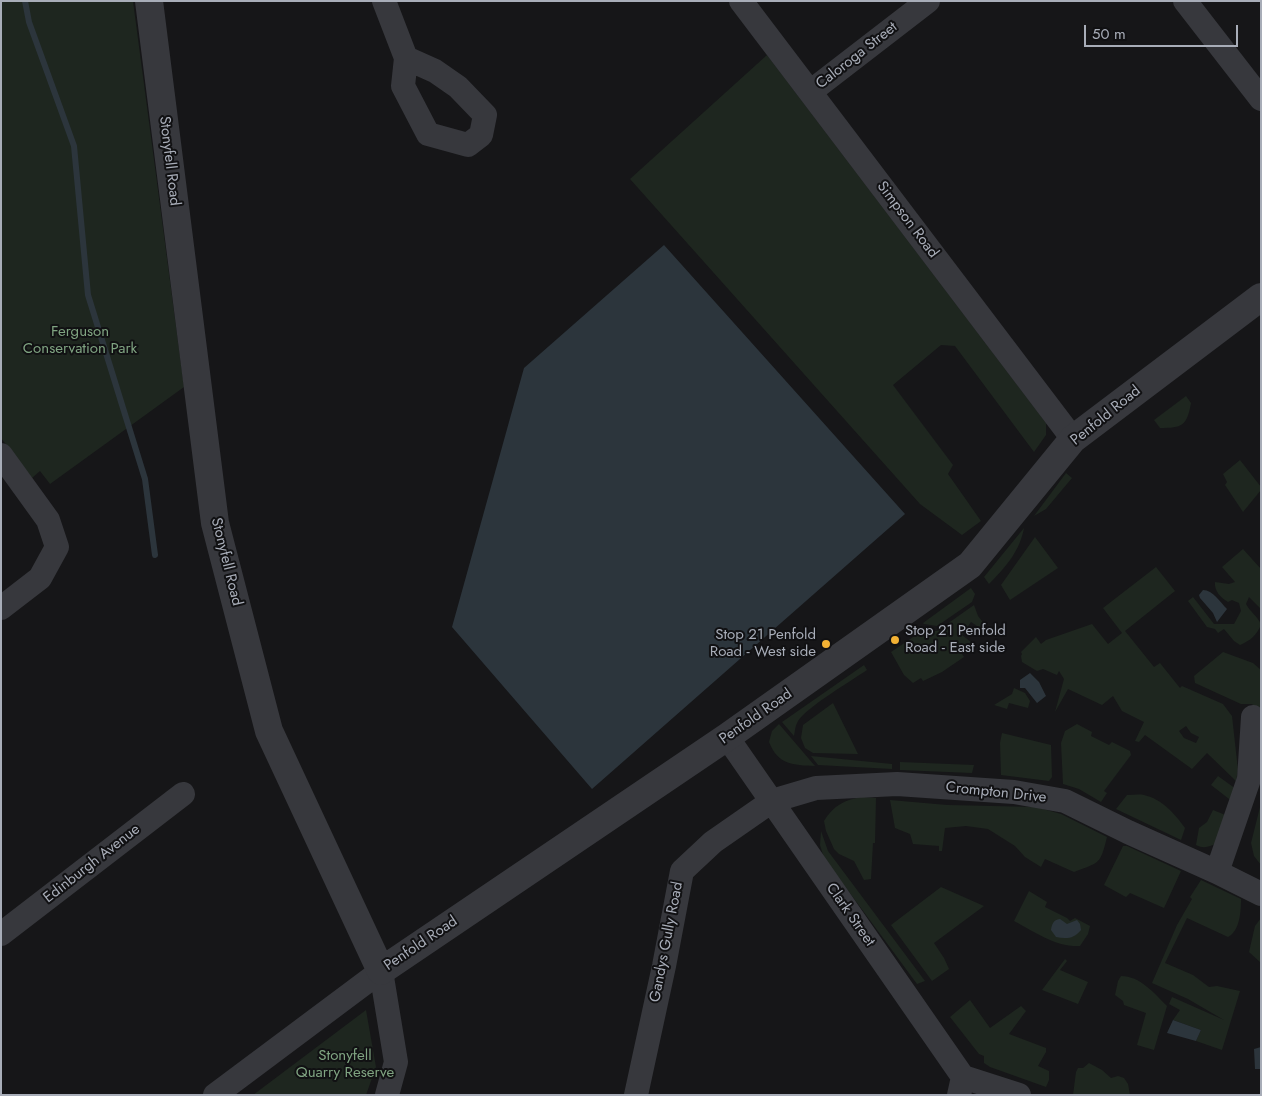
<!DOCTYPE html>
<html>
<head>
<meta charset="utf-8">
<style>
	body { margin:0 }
	#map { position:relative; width:1262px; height:1096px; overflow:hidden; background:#161618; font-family:Jost,sans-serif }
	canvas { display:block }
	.frame { position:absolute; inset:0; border:2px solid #a8adb8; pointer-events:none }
	.scale { position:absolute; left:1084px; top:25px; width:154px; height:22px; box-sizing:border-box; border:2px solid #a8adb8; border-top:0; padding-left:6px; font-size:15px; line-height:18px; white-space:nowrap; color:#a8adb8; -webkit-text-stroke:4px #111113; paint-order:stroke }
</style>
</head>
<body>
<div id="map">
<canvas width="1262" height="1096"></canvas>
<div class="frame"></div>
<div class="scale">50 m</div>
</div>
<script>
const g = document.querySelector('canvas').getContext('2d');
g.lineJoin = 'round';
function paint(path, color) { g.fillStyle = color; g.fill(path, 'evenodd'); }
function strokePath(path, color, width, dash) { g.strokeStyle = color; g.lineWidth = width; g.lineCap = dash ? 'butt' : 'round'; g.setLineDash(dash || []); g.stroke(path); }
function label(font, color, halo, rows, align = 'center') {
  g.font = font + ' Jost,sans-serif'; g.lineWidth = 4; g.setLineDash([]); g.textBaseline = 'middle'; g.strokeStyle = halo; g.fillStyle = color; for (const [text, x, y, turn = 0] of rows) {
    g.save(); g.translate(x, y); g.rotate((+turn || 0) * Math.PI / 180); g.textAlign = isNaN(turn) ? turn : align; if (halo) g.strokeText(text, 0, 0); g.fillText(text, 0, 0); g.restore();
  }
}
const green = new Path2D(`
	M1 1H133L184 387 50 484 40 471 32 478 1 438Z
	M767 55 1046 423V435L1034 452 955 346 941 345 893 385 953 465 948 474 981 521 962 535 920 504 630 179Z
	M1186 396 1191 403C1187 426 1182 428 1160 428L1154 420Z
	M1240 460 1261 487V490L1243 512 1225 485 1227 482 1223 474Z
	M1066 473 1072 478 1046 509 1034 516Z
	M1024 528C1020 551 1005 568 989 584L984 577Z
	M1035 537 1058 568 1010 600 1001 585Z
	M1243 549 1261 569V607L1260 608 1249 597 1246 604C1250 612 1258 616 1261 625 1256 636 1251 640 1240 645L1234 641 1224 629 1218 633 1215 629 1207 627 1188 601 1193 597 1214 624H1234L1241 611 1239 603 1232 600 1228 602C1221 598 1214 591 1215 582L1229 584 1235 582 1222 567Z
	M1156 567 1175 591 1125 631 1154 667 1160 663 1180 688 1182 686 1223 704 1232 716 1238 770 1236 781 1207 753 1192 769 1145 735 1139 742 1135 741 1144 722 1122 711 1113 696 1102 705 1068 689 1055 712 1064 679 1059 671 1057 675 1043 669 1037 671 1022 662 1021 656 1022 654 1021 652 1036 637 1041 644 1046 640 1092 624 1108 644 1122 633 1103 608ZM1186 726 1191 733 1199 737 1196 743 1184 738 1179 731Z
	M971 588 975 594 972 602 937 626 924 624 923 623Z
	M974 605 978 616 986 626 983 630 971 622 962 635 971 642 962 654 964 657 942 672 923 681 921 678 913 683 904 675 891 652 922 631H937Z
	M1223 652 1253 663 1261 670V708L1251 704H1241L1195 683 1194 676Z
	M864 665 867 670C851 681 807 707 798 721 795 726 795 731 794 736L782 722Z
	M1014 688 1025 693 1030 701 1028 708 1009 703 1007 709 994 705 1012 694Z
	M833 703 858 754 813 753 805 748 801 738 803 725Z
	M779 724 815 766C793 765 778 765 769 742L772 731Z
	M1077 724 1092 732 1091 736 1109 745 1112 742 1130 751 1131 755 1104 791 1107 793 1101 802 1079 789 1063 784 1061 743 1065 731Z
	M1002 733 1051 745 1052 777 1049 781 1001 775 1000 743Z
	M811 756 892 764V769L818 765Z
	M900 762 974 765 972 773 900 770Z
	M1218 776 1236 789 1233 802 1211 785Z
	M1127 795C1133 795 1139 794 1144 795 1162 799 1175 814 1185 828L1181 840 1116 809Z
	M863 797 876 798 875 843H873L871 879 864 880 854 861 839 854 834 849 826 831 824 821C833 806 845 799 863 797Z
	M890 800 947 805 1036 807 1061 814 1107 837C1100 865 1100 862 1074 872L1045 859 1041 867 1025 857 1015 846 988 829 966 826 945 828 942 851H939V846L913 844 910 834 895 828Z
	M1261 803V865L1254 856 1251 843Z
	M1213 810 1228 816 1217 843C1209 847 1204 849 1196 845L1199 828 1207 822Z
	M821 831 828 851 925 981 917 984 824 858 820 845Z
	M1123 846H1127L1181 871 1164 908 1130 893 1126 897 1124 896 1104 885Z
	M1201 880 1241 899C1241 911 1240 931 1228 937L1187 918 1165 963 1193 975 1209 987 1217 986 1240 991 1222 1050 1196 1041 1201 1030 1173 1020 1180 1010 1169 1004 1172 997 1224 1020 1188 999 1152 983 1177 925 1192 899 1190 897Z
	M941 887 984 906 934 943 944 958 949 969 932 981 891 925Z
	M1029 891 1047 902 1045 907 1067 918 1070 921 1075 918 1090 926 1088 934 1080 946C1055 947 1035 932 1014 921Z
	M1261 918V963L1249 952 1255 926Z
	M1065 959 1067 961 1060 970 1088 982 1078 1004 1042 990Z
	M1121 976C1140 976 1154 993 1167 1006L1154 1050 1137 1045 1146 1013 1124 1005 1123 1001 1115 995 1118 981Z
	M970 1000 990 1028 1021 1006 1026 1011 1009 1034 1046 1048V1052L1038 1066 1049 1071V1080L1046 1087 990 1067 984 1063V1056L979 1054 950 1017Z
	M366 1010 376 1067 366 1095H253Z
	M1089 1063 1102 1070 1111 1078 1118 1076 1124 1078 1128 1084 1130 1095H1073L1076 1072 1078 1068H1083Z`);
const water = new Path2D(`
	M664 245 905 514 592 789 452 627 524 368Z
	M1203 590C1213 590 1220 602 1227 609L1217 622 1213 613 1200 598 1199 595Z
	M1030 673 1039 682 1046 696 1037 703 1025 688H1020V680Z
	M1060 919 1067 924 1077 920 1080 924 1081 930C1074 939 1066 939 1056 937L1051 930C1052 924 1053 920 1060 919Z
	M1173 1020 1201 1030 1196 1041 1167 1033Z
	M1261 1047V1069H1255L1254 1049Z`);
const stream = new Path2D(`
	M25 1 29 22 74 146 88 295 145 479 155 555`);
const minor = new Path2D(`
	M384 1 406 58 403 86 428 134 468 145 481 135 485 115 458 87 435 71 406 58
	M741 1 1073 439
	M1185 1 1261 99
	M810 92 928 1
	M1 455 48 520 57 547 40 578 1 608
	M727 737 963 1077 959 1095
	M1217 872 1249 779 1253 717
	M1 934 183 794
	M963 1077 1019 1095
	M215 1095 381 971 396 1062 387 1095
	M636 1095 664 966 682 871 713 842 772 801 816 788 897 784 1014 792 1065 801 1128 832 1217 872 1261 894`);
const tertiary = new Path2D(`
	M149 1 215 523 269 731 381 971 727 737 970 565 1073 439 1261 297`);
const markers = [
	[895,640,5,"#f2b134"],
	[826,644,5,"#f2b134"]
];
const streetNames = [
	["Caloroga Street",857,56,-38],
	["Stonyfell Road",169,161,83],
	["Simpson Road",907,220,53],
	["Penfold Road",1106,416,-39],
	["Stonyfell Road",226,562,76],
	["Penfold Road",756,717,-35],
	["Crompton Drive",996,793,6],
	["Edinburgh Avenue",92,864,-38],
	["Clark Street",850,915,55],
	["Gandys Gully Road",667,942,-79],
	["Penfold Road",421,944,-34]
];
const parkNames = [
	["Ferguson",80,332],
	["Conservation Park",80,349],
	["Stonyfell",345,1056],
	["Quarry Reserve",345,1073]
];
const poiNames = [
	["Stop 21 Penfold",905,631],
	["Road - East side",905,648],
	["Stop 21 Penfold",816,635,"right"],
	["Road - West side",816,652,"right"]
];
paint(green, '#1e261f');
paint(water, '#2c353c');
strokePath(stream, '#2c353c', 6);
strokePath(minor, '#37383d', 24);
strokePath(tertiary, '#37383d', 28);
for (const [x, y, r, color] of markers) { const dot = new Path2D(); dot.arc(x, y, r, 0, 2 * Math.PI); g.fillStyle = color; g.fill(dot); strokePath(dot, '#111113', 2); }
label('15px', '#a8adb8', '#111113', streetNames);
label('15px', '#7fa381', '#111113', parkNames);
label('15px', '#a8adb8', '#111113', poiNames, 'left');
</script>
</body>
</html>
